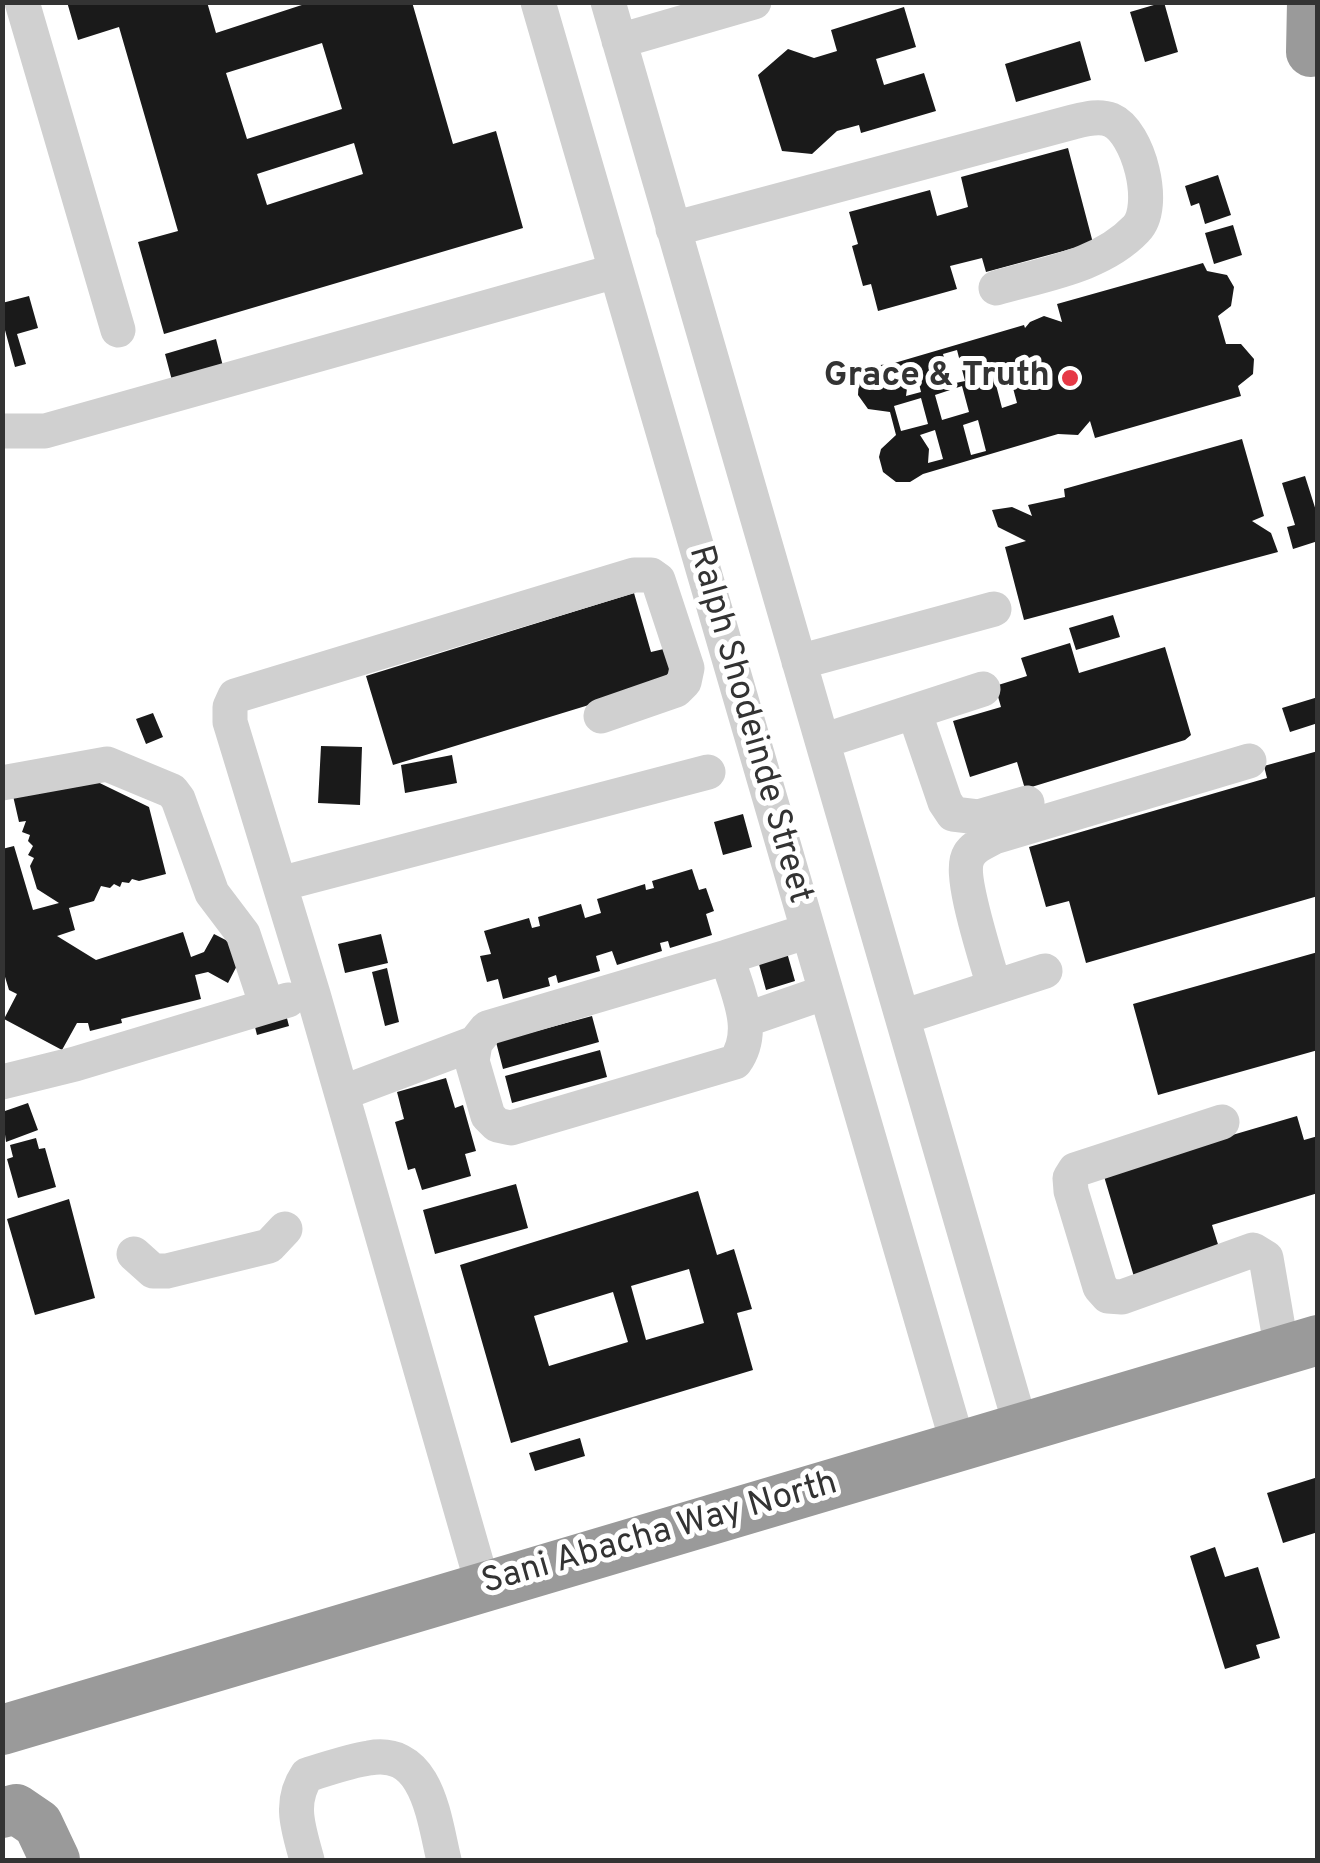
<!DOCTYPE html>
<html>
<head>
<meta charset="utf-8">
<style>
	body { margin:0 }
	#map { position:relative; width:1320px; height:1863px; overflow:hidden; background:#fff; font-family:Overpass,sans-serif }
	canvas { display:block }
	.frame { position:absolute; inset:0; border:5px solid #333; pointer-events:none }
</style>
</head>
<body>
<div id="map">
<canvas width="1320" height="1863"></canvas>
<div class="frame"></div>
</div>
<script>
const g = document.querySelector('canvas').getContext('2d');
g.lineJoin = 'round';
function paint(path, color) { g.fillStyle = color; g.fill(path, 'evenodd'); }
function strokePath(path, color, width, dash) { g.strokeStyle = color; g.lineWidth = width; g.lineCap = dash ? 'butt' : 'round'; g.setLineDash(dash || []); g.stroke(path); }
function label(font, color, halo, rows, align = 'center') {
  g.font = font + ' Overpass,sans-serif'; g.lineWidth = 10; g.setLineDash([]); g.textBaseline = 'middle'; g.strokeStyle = halo; g.fillStyle = color; for (const [text, x, y, turn = 0] of rows) {
    g.save(); g.translate(x, y); g.rotate((+turn || 0) * Math.PI / 180); g.textAlign = isNaN(turn) ? turn : align; if (halo) g.strokeText(text, 0, 0); g.fillText(text, 0, 0); g.restore();
  }
}
const building = new Path2D(`
	M67 2H207L216 33 311 2H412L453 144 496 131 523 228 164 334 138 242 178 231 119 27 78 40ZM322 43 342 109 247 139 226 73ZM354 143 363 174 267 205 257 174Z
	M1164 2 1178 52 1145 62 1130 12Z
	M904 7 916 47 876 59 884 85 924 73 936 111 861 133 859 125 837 131 812 154 782 151 758 75 788 49 814 58 837 51 831 30Z
	M1080 41 1091 80 1016 102 1005 64Z
	M1068 148 1093 243 986 272 982 258 950 266 957 289 878 311 871 284 863 286 852 246 858 244 849 212 930 190 937 216 968 207 961 177Z
	M1218 175 1231 215 1205 224 1199 203 1191 206 1185 186Z
	M1233 225 1242 255 1214 264 1205 233Z
	M1203 263 1207 271 1227 275 1234 287 1231 306 1218 316 1226 344H1241L1254 359 1253 374 1238 386 1241 396 1095 438 1090 421 1078 435 1058 434 923 474 910 482H896L883 472 879 457 881 449 896 435 890 412 868 409 858 395 859 378 869 366 891 364 1024 325 1025 328 1030 322 1044 316 1062 322 1057 304ZM957 350 965 381 951 384 943 354ZM914 363 921 392 906 396 908 381 898 367ZM1009 373 1017 403 1002 408 994 377ZM962 386 969 412 942 420 935 395ZM921 398 928 424 901 431 894 406ZM978 420 986 451 971 455 963 425ZM935 430 943 459 928 463 929 449 920 435Z
	M29 296 38 328 17 334 26 364 15 367 2 319V303Z
	M216 339 225 374 174 388 165 354Z
	M1242 439 1264 516 1252 521 1271 533 1278 552 1024 620 1005 547 1026 541 998 527 992 510 1012 507 1032 516 1028 505 1065 497 1064 489Z
	M1305 476 1318 517V541L1293 549 1287 527 1295 525 1282 483Z
	M634 593 651 652 668 648 677 678 393 765 366 676Z
	M1113 615 1120 637 1076 650 1069 628Z
	M1070 643 1079 673 1165 647 1191 735 1185 740 1025 789 1017 762 970 777 953 721 1001 707 995 686 1027 676 1021 658Z
	M1318 697V723L1290 732 1282 708Z
	M153 713 163 737 146 744 136 719Z
	M321 746 362 747 360 805 318 803Z
	M1318 751V896L1086 963 1069 901 1046 907 1029 847 1267 778 1264 766Z
	M452 755 457 783 405 793 401 765Z
	M77 772 149 807 166 874 139 881 132 879 129 883 122 882 120 887 114 884 110 888 101 886 94 901 69 908 75 930 57 936 96 960 183 932 191 957 204 952 214 934 245 950 228 983 208 972 195 975 201 999 121 1019 122 1023 90 1031 88 1023H77L62 1050 4 1019 17 994 9 990 2 967V849L14 846 33 910 59 903 37 889 30 866 34 858 28 855 33 846 28 841 30 835 22 832 26 821 19 822 11 787Z
	M743 814 752 847 723 855 714 822Z
	M692 869 699 890 706 888 714 911 706 914 712 935 670 948 668 941 660 943 662 951 617 965 612 951 596 956 600 971 558 983 556 975 548 978 550 986 503 999 498 979 487 982 480 956 491 954 484 931 529 918 532 928 540 926 538 917 581 904 585 918 601 913 597 899 645 884 646 890 654 888 652 881Z
	M381 934 388 963 345 973 338 944Z
	M786 949 795 981 766 990 757 957Z
	M1318 952V1050L1158 1095 1133 1004Z
	M387 968 399 1022 385 1026 372 972Z
	M283 1003 289 1026 257 1035 251 1011Z
	M592 1016 599 1042 503 1069 496 1042Z
	M600 1050 607 1077 512 1103 505 1076Z
	M446 1078 455 1108 463 1105 476 1151 465 1154 471 1176 422 1190 415 1168 408 1170 395 1122 404 1119 397 1092Z
	M28 1103 38 1130 6 1142 2 1112Z
	M1297 1116 1304 1140 1318 1136V1193L1212 1225 1221 1254 1135 1280 1103 1173Z
	M36 1138 39 1149 45 1148 56 1187 18 1198 7 1159 13 1157 10 1145Z
	M516 1184 528 1228 435 1254 423 1210Z
	M698 1191 717 1255 734 1249 752 1309 737 1313 753 1370 511 1443 460 1265ZM689 1269 704 1323 646 1340 631 1286ZM613 1292 628 1342 549 1366 534 1316Z
	M69 1199 95 1298 35 1315 7 1219Z
	M580 1438 585 1456 535 1471 529 1453Z
	M1318 1477V1532L1283 1543 1267 1493Z
	M1215 1547 1225 1577 1258 1567 1280 1638 1256 1645 1260 1658 1225 1669 1190 1556Z`);
const minor = new Path2D(`
	M22 2 118 330
	M538 2 959 1448
	M608 2 1021 1427
	M619 41 754 2
	M673 229 1073 122C1085 119 1099 115 1111 120 1139 132 1158 207 1136 229 1101 266 1044 274 996 288
	M2 431H45L616 271
	M799 662 994 609
	M915 714 945 802 953 814 978 817 1027 803
	M823 741 983 689
	M2 783 107 764 172 791 178 799 212 893 243 934 267 1006
	M280 884 708 772
	M727 957C737 992 758 1030 735 1062L511 1128 497 1125 488 1116 472 1061 475 1043 487 1028Z
	M727 957 808 931
	M994 987C988 963 957 874 969 855 974 846 986 842 994 837L1249 761
	M903 1017 1045 971
	M745 1020 826 992
	M2 1082 75 1064 288 1000
	M342 1093 475 1043
	M1222 1122 1075 1170 1070 1178 1071 1191 1100 1287 1108 1296 1122 1297 1253 1250 1266 1258 1282 1351
	M134 1254 153 1271H167L269 1246 285 1229
	M483 1586 313 994 230 722V707L235 696 634 575H651L658 580 687 668 684 682 676 690 601 716
	M307 1860C299 1830 288 1803 307 1775 327 1769 348 1761 369 1758 428 1747 434 1820 444 1860`);
const highway = new Path2D(`
	M1311 52 1312 2
	M2 1730 1318 1340
	M2 1813 16 1809 38 1824 55 1860`);
const markers = [
	[1070,378,10,"#e63946"]
];
const poiNames = [
	["Grace & Truth",1050,378]
];
const streetNames = [
	["Ralph Shodeinde Street",748,725,74],
	["Sani Abacha Way North",660,1535,-16]
];
paint(building, '#1a1a1a');
strokePath(minor, '#d0d0d0', 35);
strokePath(highway, '#9a9a9a', 50);
for (const [x, y, r, color] of markers) { const dot = new Path2D(); dot.arc(x, y, r, 0, 2 * Math.PI); g.fillStyle = color; g.fill(dot); strokePath(dot, '#fff', 4); }
label('bold 35px', '#333', '#fff', poiNames, 'right');
label('35px', '#333', '#fff', streetNames);
</script>
</body>
</html>
